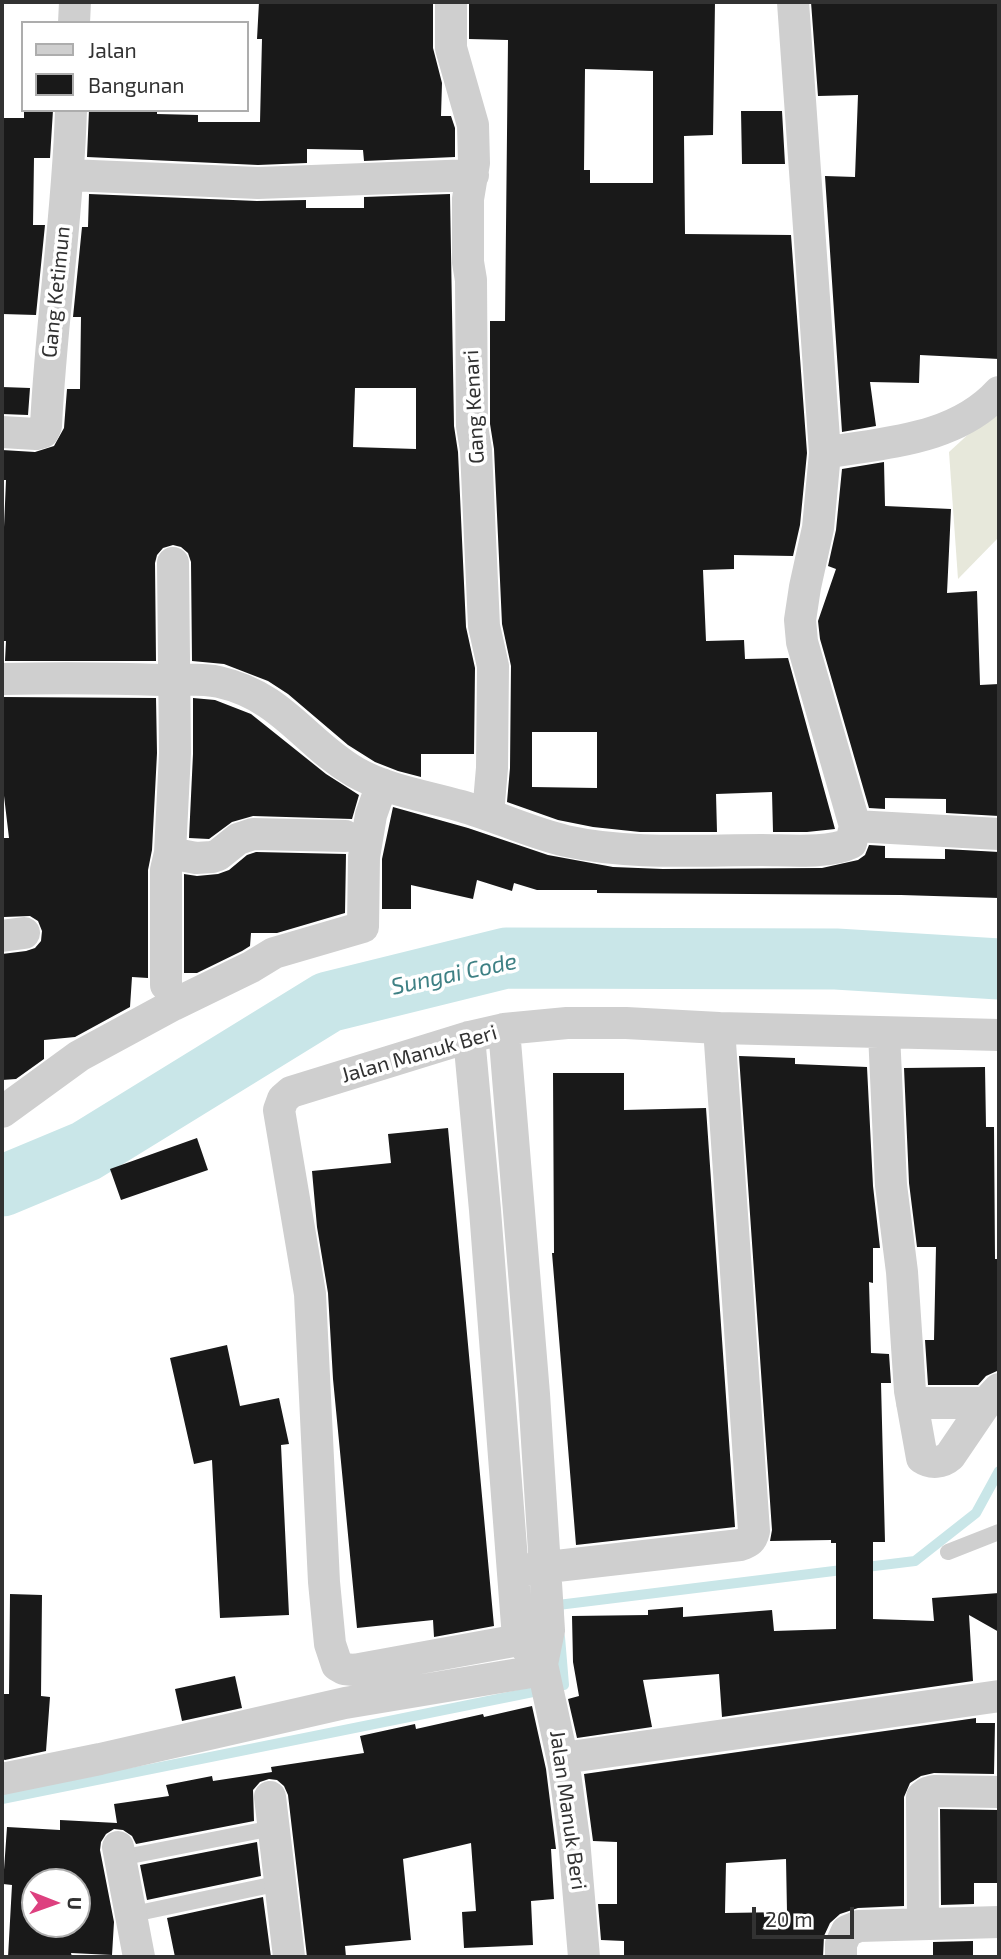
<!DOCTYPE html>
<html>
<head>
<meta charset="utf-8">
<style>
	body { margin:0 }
	#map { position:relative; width:1001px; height:1959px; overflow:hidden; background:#fff; font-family:"Exo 2",sans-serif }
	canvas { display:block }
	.frame { position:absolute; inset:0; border:4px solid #323232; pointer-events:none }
	.legend { position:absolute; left:21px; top:21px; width:228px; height:91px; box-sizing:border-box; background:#fff; border:2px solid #adadad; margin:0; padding:9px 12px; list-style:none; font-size:21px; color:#323232 }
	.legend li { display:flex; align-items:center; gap:14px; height:35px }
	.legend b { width:35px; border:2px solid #adadad }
	.north { position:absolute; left:21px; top:1868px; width:70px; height:70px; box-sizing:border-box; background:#fff; border:2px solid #adadad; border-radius:50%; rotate:91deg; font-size:19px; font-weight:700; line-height:28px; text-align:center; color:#323232 }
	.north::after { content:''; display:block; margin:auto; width:24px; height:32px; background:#dd407f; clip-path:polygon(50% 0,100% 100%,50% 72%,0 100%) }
	.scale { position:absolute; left:752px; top:1907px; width:102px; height:32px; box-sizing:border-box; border:4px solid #323232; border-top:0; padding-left:9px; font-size:21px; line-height:24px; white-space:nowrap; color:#323232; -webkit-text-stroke:5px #fff; paint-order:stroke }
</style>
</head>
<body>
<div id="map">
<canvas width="1001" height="1959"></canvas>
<div class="frame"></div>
<ul class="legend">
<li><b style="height:9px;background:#cfcfcf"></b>Jalan</li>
<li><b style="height:19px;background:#191919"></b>Bangunan</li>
</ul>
<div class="north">U</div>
<div class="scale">20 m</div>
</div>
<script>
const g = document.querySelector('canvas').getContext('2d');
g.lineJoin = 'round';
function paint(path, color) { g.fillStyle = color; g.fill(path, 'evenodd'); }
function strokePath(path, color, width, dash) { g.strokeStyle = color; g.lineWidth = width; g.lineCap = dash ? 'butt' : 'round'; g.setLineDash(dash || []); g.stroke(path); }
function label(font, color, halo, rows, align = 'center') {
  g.font = font + ' "Exo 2",sans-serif'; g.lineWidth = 7; g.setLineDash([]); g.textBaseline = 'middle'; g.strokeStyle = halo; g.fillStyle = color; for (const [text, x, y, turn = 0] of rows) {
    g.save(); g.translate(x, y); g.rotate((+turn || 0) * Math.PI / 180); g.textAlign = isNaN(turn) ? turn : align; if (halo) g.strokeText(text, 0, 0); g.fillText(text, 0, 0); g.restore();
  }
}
const green = new Path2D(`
	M999 406V537L958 579 949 452Z`);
const stream = new Path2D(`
	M559 1614 558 1605 915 1561 976 1513 999 1471
	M560 1637 564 1685
	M2 1799 538 1691`);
const river = new Path2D(`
	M2 1186 86 1151 328 1002 506 958 836 959 999 969`);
const building = new Path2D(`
	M259 2H433V48L442 83 441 116H451L455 128V157L364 161 363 150 307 149V163L258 165 87 157 89 110H157V114L198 115V122H260L262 39H257Z
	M469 2H715L713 135 684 136 685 234 791 235 807 453 800 525 793 556 734 555V569L703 570 706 641 744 640 745 659 788 658 835 829 807 832H773L772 792 716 794 717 832H640L593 827 558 820 507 802 510 768 511 666 502 624 494 449 490 424V321H505L508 40 469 39ZM585 69 653 71V183H590V170H584ZM532 732H597V788L532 787Z
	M811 2H999V359L920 355 919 383 870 382 876 426 842 432 825 176 855 177 858 95 818 96Z
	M24 110H53L50 158H34L33 225H45L36 315 2 314V118H24Z
	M741 111H782L785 164H742Z
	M89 194 257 201 306 200V208H364V197L450 194 454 426 458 452 466 627 475 668 474 754H421V777L398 771 375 762 348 745 288 694 268 681 224 664 192 661 191 562 188 553 181 547 173 545 163 548 157 555 155 563 156 661H5L6 641H2V574L6 480H2V450L35 452 54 446 64 428 67 389H80L81 317H73L82 227H88ZM355 388H416V449L353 447Z
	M2 387 30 388 28 415 2 414Z
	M884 462 885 506 951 509 947 593 977 591 980 685 999 684V816L946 813V799L885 798V809L869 808 820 639 818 621 836 569 828 566 836 530 842 469Z
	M2 697 156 698 157 753 152 850 148 870V978L132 977 130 1007 75 1037 44 1040V1059L16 1079 2 1080V954L26 951 35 948 41 941 42 931 38 921 30 916 4 917 2 838H9L2 779Z
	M193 698 215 700 251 714 326 774 359 795 352 819 253 816 232 822 209 839 189 838 193 754Z
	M393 807 468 828 548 855 613 867 663 869 822 868 858 860 865 855 869 845 885 846V858L945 859V849L999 852V898L901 895 597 893V890H537L514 883 512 891 477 880 473 899 411 885V909H382V859Z
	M256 852 346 854 345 913 277 933H251L250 946 242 951 197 973H184V874L197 876 218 874 229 870 247 855Z
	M739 1056 795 1058V1064L867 1067 873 1186 880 1248H873V1283L869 1282 871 1353 889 1354 891 1383H881L885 1542H873V1619L934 1621 932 1598 999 1593V1632L969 1615 973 1681 722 1717 719 1674 643 1680 652 1727 577 1738 568 1699 579 1696 573 1662 572 1616 648 1615V1610L683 1607V1617L772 1610 774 1631 836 1629V1543H831V1540L770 1541 772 1530Z
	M985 1067 986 1127H994L995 1259H999L997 1371 986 1376 978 1385H928L925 1340H934L936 1247H917L909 1183 904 1068Z
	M553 1073H624V1110L706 1108 735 1527 576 1545 552 1253H554Z
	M448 1128 494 1626 434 1637 433 1620 357 1628 333 1379 328 1293 317 1227 312 1171 391 1163 388 1134Z
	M197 1138 208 1170 121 1200 110 1169Z
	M227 1345 240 1406 279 1398 289 1444 281 1445 289 1615 220 1618 212 1460 194 1464 170 1358Z
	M10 1594 42 1595 41 1696 50 1697 46 1751 5 1760 2 1759V1694H9Z
	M235 1676 242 1708 182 1721 175 1689Z
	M532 1706 546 1769 556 1849H551L554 1899 531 1901 533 1945 464 1948 462 1912 476 1911 471 1843 403 1859 411 1940 345 1946 346 1957H307L288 1795 284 1786 277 1780 269 1779 260 1782 253 1790 254 1821 136 1844 132 1836 123 1830 114 1829 106 1834 101 1842 100 1850 114 1922 112 1955 71 1953 72 1957H8L12 1885 3 1884 7 1827 60 1830V1820L117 1823 114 1804 169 1796 166 1785 212 1776 213 1781 272 1772 271 1767 364 1753 360 1736 415 1724 416 1729 483 1714 484 1717ZM35 1882H77V1924H35Z
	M976 1718V1723H995L994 1774 934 1773 921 1776 910 1783 904 1797V1906L858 1908 840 1914 830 1923 824 1936 823 1957H624V1941L601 1940 598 1904H617V1842L593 1841 584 1774ZM786 1859 787 1912 725 1913 726 1863Z
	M940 1809 999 1810V1883H974V1904L941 1905Z
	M257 1842 261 1876 147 1900 140 1865Z
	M263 1897 271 1957H175L167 1918Z
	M973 1941V1957H933V1942Z`);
const service = new Path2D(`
	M948 1552 999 1532
	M120 1858 273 1828
	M129 1915 280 1883`);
const minor = new Path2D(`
	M451 2V48L473 125 474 163 468 199V262L471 280 472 426 476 450 484 626 493 666 492 768 488 814
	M74 23 75 2
	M69 175 258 183 473 175
	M2 432 36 434 43 432 46 426C51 320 68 216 71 110
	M825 453C886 442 955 440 999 392
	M2 679C55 678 108 678 161 680 179 680 201 678 219 682 282 696 304 742 355 772 386 790 426 796 461 806 496 816 531 833 566 841 630 855 697 850 762 850 787 850 829 854 851 843L855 826 802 642 800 620 805 587 818 528 825 453 793 2
	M855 826 999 834
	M170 853 196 858 212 857 218 855 238 839 253 834 345 836
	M2 936 24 933
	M166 985V870L170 853 175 753 173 563
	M719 1028 999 1035
	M504 1029 534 1394 549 1630 542 1664 564 1766 574 1839 584 1957
	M884 1033 891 1185 902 1272 910 1391 922 1458C931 1464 942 1463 950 1456L986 1403 999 1389
	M469 1037 485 1210 518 1638 532 1654
	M2 1112 79 1056 173 1005 251 967 274 953 363 927 364 857 371 815 382 784
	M912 1403H986
	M513 1571 740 1545C749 1542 752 1540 754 1531L719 1028 626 1023H567L504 1029 469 1037 291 1092 283 1099 279 1110 310 1294 324 1582 330 1644 337 1665 344 1669 354 1670 519 1640 549 1631
	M563 1758 999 1696
	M2 1779 100 1759 345 1703 543 1670
	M270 1797 289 1957
	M118 1847 139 1957
	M923 1924 922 1797 927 1793 934 1791 999 1792
	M841 1957V1944L847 1931 859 1926 999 1922`);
const streetNames = [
	["Gang Ketimun",56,292,-84],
	["Gang Kenari",474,407,-93],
	["Jalan Manuk Beri",419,1054,-16],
	["Jalan Manuk Beri",568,1810,82]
];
const waterNames = [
	["Sungai Code",454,974,-12]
];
paint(green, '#e7e8db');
strokePath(stream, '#c9e6e8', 10);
strokePath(river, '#c9e6e8', 61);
paint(building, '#191919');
strokePath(service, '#cfcfcf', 16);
strokePath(minor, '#cfcfcf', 32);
label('21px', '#323232', '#fff', streetNames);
label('italic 23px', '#3e8084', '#fff', waterNames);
</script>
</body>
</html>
